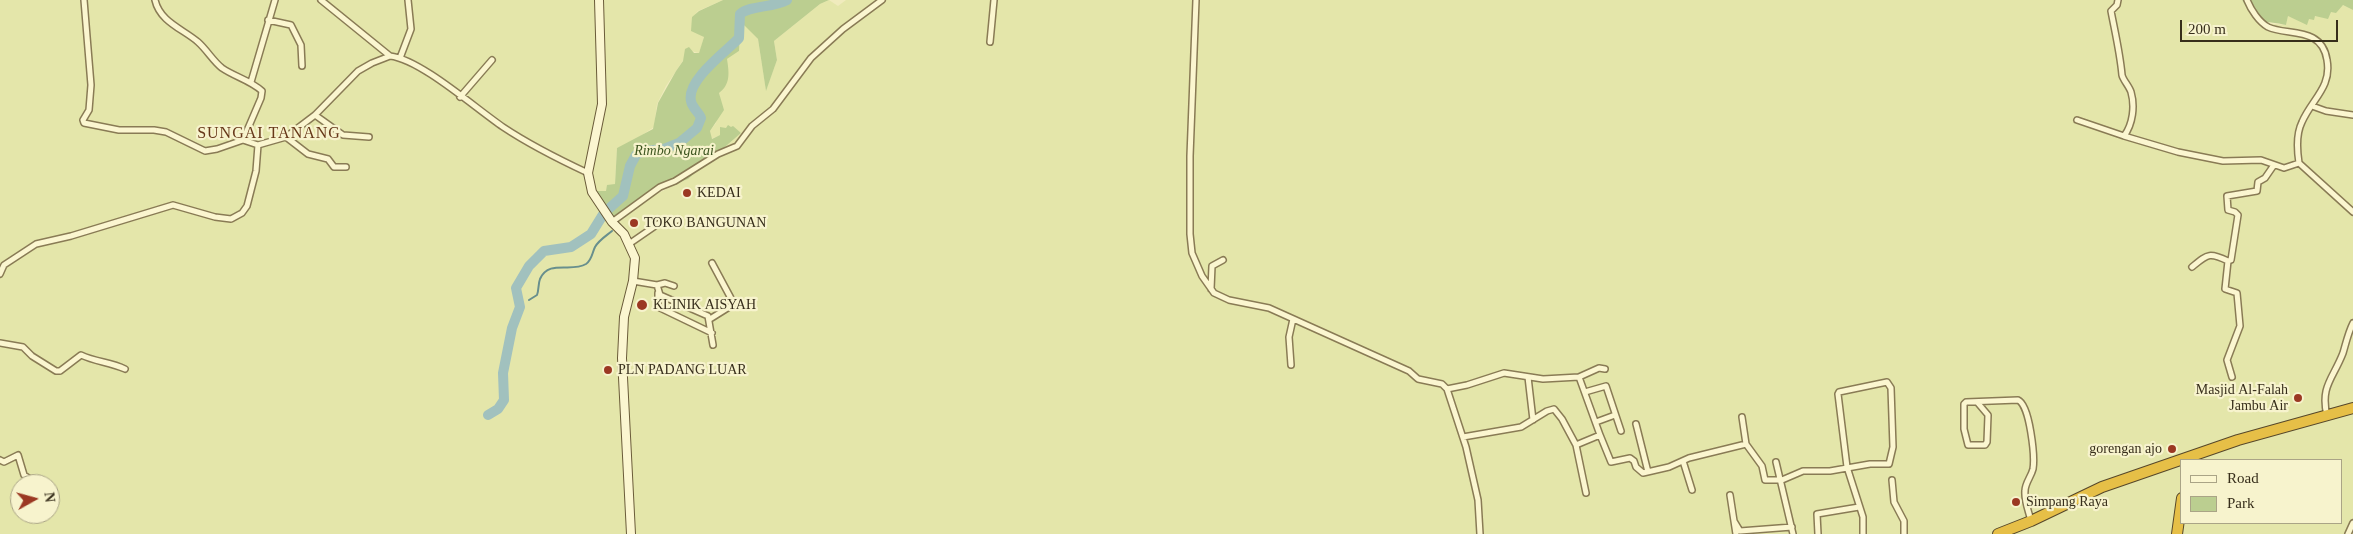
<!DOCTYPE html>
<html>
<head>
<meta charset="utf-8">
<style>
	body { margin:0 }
	#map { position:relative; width:2353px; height:534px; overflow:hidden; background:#f0ebbd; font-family:"Times New Roman",serif }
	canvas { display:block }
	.legend { position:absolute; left:2180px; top:459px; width:162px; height:65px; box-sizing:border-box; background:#f7f3cd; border:1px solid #aaa486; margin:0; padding:6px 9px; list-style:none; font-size:15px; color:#372e1b }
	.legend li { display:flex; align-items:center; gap:10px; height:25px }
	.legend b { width:25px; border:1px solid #aaa486 }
	.north { position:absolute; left:10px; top:474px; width:50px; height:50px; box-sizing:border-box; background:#f7f3cd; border:1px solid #aaa486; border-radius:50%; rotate:83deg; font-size:14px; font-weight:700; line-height:20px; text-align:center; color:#372e1b }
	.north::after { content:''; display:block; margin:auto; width:18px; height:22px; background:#9b3822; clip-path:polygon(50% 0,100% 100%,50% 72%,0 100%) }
	.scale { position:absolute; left:2180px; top:20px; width:158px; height:22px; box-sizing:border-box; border:2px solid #372e1b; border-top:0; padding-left:6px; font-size:15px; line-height:18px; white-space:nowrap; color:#372e1b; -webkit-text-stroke:4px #f7f3cd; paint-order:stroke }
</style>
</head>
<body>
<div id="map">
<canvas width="2353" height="534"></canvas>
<ul class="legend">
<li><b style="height:6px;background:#fbf6d0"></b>Road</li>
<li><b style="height:14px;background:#bbce90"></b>Park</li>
</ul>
<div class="north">N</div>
<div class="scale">200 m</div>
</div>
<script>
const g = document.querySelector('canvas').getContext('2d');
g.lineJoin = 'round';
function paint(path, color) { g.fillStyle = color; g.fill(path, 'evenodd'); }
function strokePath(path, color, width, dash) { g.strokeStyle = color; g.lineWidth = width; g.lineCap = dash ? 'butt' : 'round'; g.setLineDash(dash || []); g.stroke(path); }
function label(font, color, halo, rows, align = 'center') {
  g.font = font + ' "Times New Roman",serif'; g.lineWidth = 4.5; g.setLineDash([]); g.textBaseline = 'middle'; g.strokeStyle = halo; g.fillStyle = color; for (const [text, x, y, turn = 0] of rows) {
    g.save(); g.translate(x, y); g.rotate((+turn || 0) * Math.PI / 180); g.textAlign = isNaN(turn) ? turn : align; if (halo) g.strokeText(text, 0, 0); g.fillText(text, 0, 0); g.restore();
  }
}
const farmland = new Path2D(`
	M0 0H723L698 11 692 18V25L704 37 701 48 699 53 691 51 684 59 666 86 657 104 654 127 626 146 617 148 615 184 618 221 643 201 690 177 741 133 731 127 720 130V135L711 139 710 131 716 123 720 99 719 93 727 59 739 51 741 21 758 39 766 90 777 60 774 41 820 4 829 0 838 6 846 0H2242L2248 10 2259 23 2286 25 2288 16 2309 19 2343 5 2353 10V534H0ZM2182 460H2342V523H2182ZM20 484H50V514H20Z`);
const green = new Path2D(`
	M723 0H829L820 4 774 41 777 60 766 91 758 39 741 22 739 51 727 59C729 72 731 84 719 93L724 110 710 131 712 139 720 135V127L726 128 728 125 731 127 733 126 741 133 688 179 660 190 618 220V232L589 191H606L607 185 615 184 617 148 653 129 658 103 676 71 683 61 685 49 689 47 694 53H699L704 37 691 31 692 17 699 11Z
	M2242 0H2353V10L2343 5 2336 13 2331 12 2328 19 2315 16 2314 20 2309 19 2307 25 2288 16 2286 25C2259 18 2259 31 2242 0Z`);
const stream = new Path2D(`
	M529 300 537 295C539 290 538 284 540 279 549 259 571 273 586 264 592 260 592 253 595 247 599 240 606 236 612 231`);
const river = new Path2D(`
	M488 415 498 409 504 400 503 373 512 328 520 307 516 288 529 266 544 251 571 247 591 234 604 213 623 196 630 166 636 155 643 151 664 149 679 143 697 128 701 118C699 112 692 108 691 101 686 80 727 51 739 38L740 14C751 5 772 8 787 0`);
const street = new Path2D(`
	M84 0 91 85 89 110 83 120 84 123 119 130H154L166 132 205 151 217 149 243 140 258 145
	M155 0C160 22 183 29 198 42 207 50 213 61 222 68 235 77 250 80 262 91L261 98 243 140
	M321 0 390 56C420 59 475 108 503 127 530 145 558 159 588 173
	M1196 0 1190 156V234L1192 253 1202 276 1214 293 1229 300 1269 308 1409 371 1418 379 1442 384 1447 389 1466 447 1478 500 1480 534
	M2118 0 2117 5 2111 11C2115 32 2120 53 2122 75 2123 80 2129 86 2131 92 2135 106 2133 124 2124 136L2178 152 2223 161 2261 160 2284 168 2299 163
	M2247 0C2251 10 2259 22 2268 27 2287 36 2322 26 2327 60 2332 87 2312 99 2302 122 2296 134 2297 150 2299 163L2353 212
	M268 20 291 25 301 45 302 66
	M990 42 994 0
	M400 58 411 29 408 0
	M251 82 275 0
	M460 97 492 60
	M2312 106 2326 111 2353 115
	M315 115 343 135 369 137
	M2077 120 2124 136
	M286 137 308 154 328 159 334 167H346
	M612 222 660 187 675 181 718 154 737 146 752 126 773 109 811 58 843 29 882 0
	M629 244 658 224 677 220
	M2228 261 2225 289 2237 293 2240 326 2227 360 2232 377
	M2192 267C2208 254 2209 252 2228 261L2231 260 2238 215 2235 212 2228 210 2227 196 2257 191 2258 182 2265 178 2274 165
	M0 274 4 265 36 244 71 236 173 205 215 217 231 219 242 213 247 206 256 171 258 145 286 137 315 115 358 71 372 63 390 56
	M633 281 657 285 660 295 708 316 713 345
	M657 285 665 283 674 286
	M1211 289 1212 266 1223 260
	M658 293V307L712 333
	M710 319 734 304 712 263
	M0 343 23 347 32 356 56 371H60L81 355C96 362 110 362 125 369
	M1291 365 1289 337 1293 319
	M1528 377 1533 420
	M1579 377 1600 435
	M1447 389 1467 385 1504 373 1543 379 1579 377 1599 368 1605 369
	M1585 392 1606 386 1621 431
	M1977 402 1988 415 1987 442 1985 445H1968L1964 429V404L1966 402 2018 400C2030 405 2035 457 2033 469 2031 477 2025 483 2025 491 2024 501 2029 512 2031 521
	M2327 416C2320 386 2333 379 2343 353 2346 343 2348 333 2353 323
	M1742 417 1746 444
	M1596 422 1615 415
	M1636 424 1648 472
	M1463 437 1521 427 1547 411 1554 409 1562 419 1576 445 1600 435 1611 462 1630 458 1634 461 1636 467 1643 473 1669 467 1689 458 1746 444 1762 466 1765 480H1782L1803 471H1830L1870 464H1889L1893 447 1891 388 1887 382 1839 392 1838 394 1847 467 1863 517V534
	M1576 445 1586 493
	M0 460 4 462 18 455 24 475 38 484
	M1683 461 1692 490
	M1776 462 1793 534
	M1892 480 1894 502 1904 521V534
	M1730 495 1734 521
	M1736 534 1734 521 1740 531 1792 527
	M1818 534 1817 514 1859 507
	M2348 534 2353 523`);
const secondary = new Path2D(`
	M599 0 602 104 588 173 592 192 612 222 624 234 635 258 633 281 624 317 622 358 631 534`);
const highway = new Path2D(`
	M1998 534 2031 521 2102 487 2238 440 2353 408
	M2177 534 2182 498`);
const markers = [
	[687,193,5,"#9b3822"],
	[634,223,5,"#9b3822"],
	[642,305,6,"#9b3822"],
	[608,370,5,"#9b3822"],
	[2298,398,5,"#9b3822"],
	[2172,449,5,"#9b3822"],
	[2016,502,5,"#9b3822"]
];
const parkNames = [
	["Rimbo Ngarai",674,151]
];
const poiNames = [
	["KEDAI",697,193],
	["TOKO BANGUNAN",644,223],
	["KLINIK AISYAH",653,305],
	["PLN PADANG LUAR",618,370],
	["Masjid Al-Falah",2288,390,"right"],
	["Jambu Air",2288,406,"right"],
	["gorengan ajo",2162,449,"right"],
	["Simpang Raya",2026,502]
];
const quarterNames = [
	["SUNGAI TANANG",269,134]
];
paint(farmland, '#e4e6aa');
paint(green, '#bbce90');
strokePath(stream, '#688f8d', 2);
strokePath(river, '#a1c1be', 10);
strokePath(street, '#897b55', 8);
strokePath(secondary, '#6a5b39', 10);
strokePath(highway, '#56472a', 12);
strokePath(street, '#fbf6d0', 5);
strokePath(secondary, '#fbf6d0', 8);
strokePath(highway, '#e6bf47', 10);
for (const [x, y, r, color] of markers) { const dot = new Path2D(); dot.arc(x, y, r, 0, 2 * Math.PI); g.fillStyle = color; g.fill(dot); strokePath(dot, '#f7f3cd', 2); }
label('italic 14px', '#3d5520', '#f7f3cd', parkNames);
label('14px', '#372e1b', '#f7f3cd', poiNames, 'left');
g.letterSpacing = '1px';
label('16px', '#663718', '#f7f3cd', quarterNames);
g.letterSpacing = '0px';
</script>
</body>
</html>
